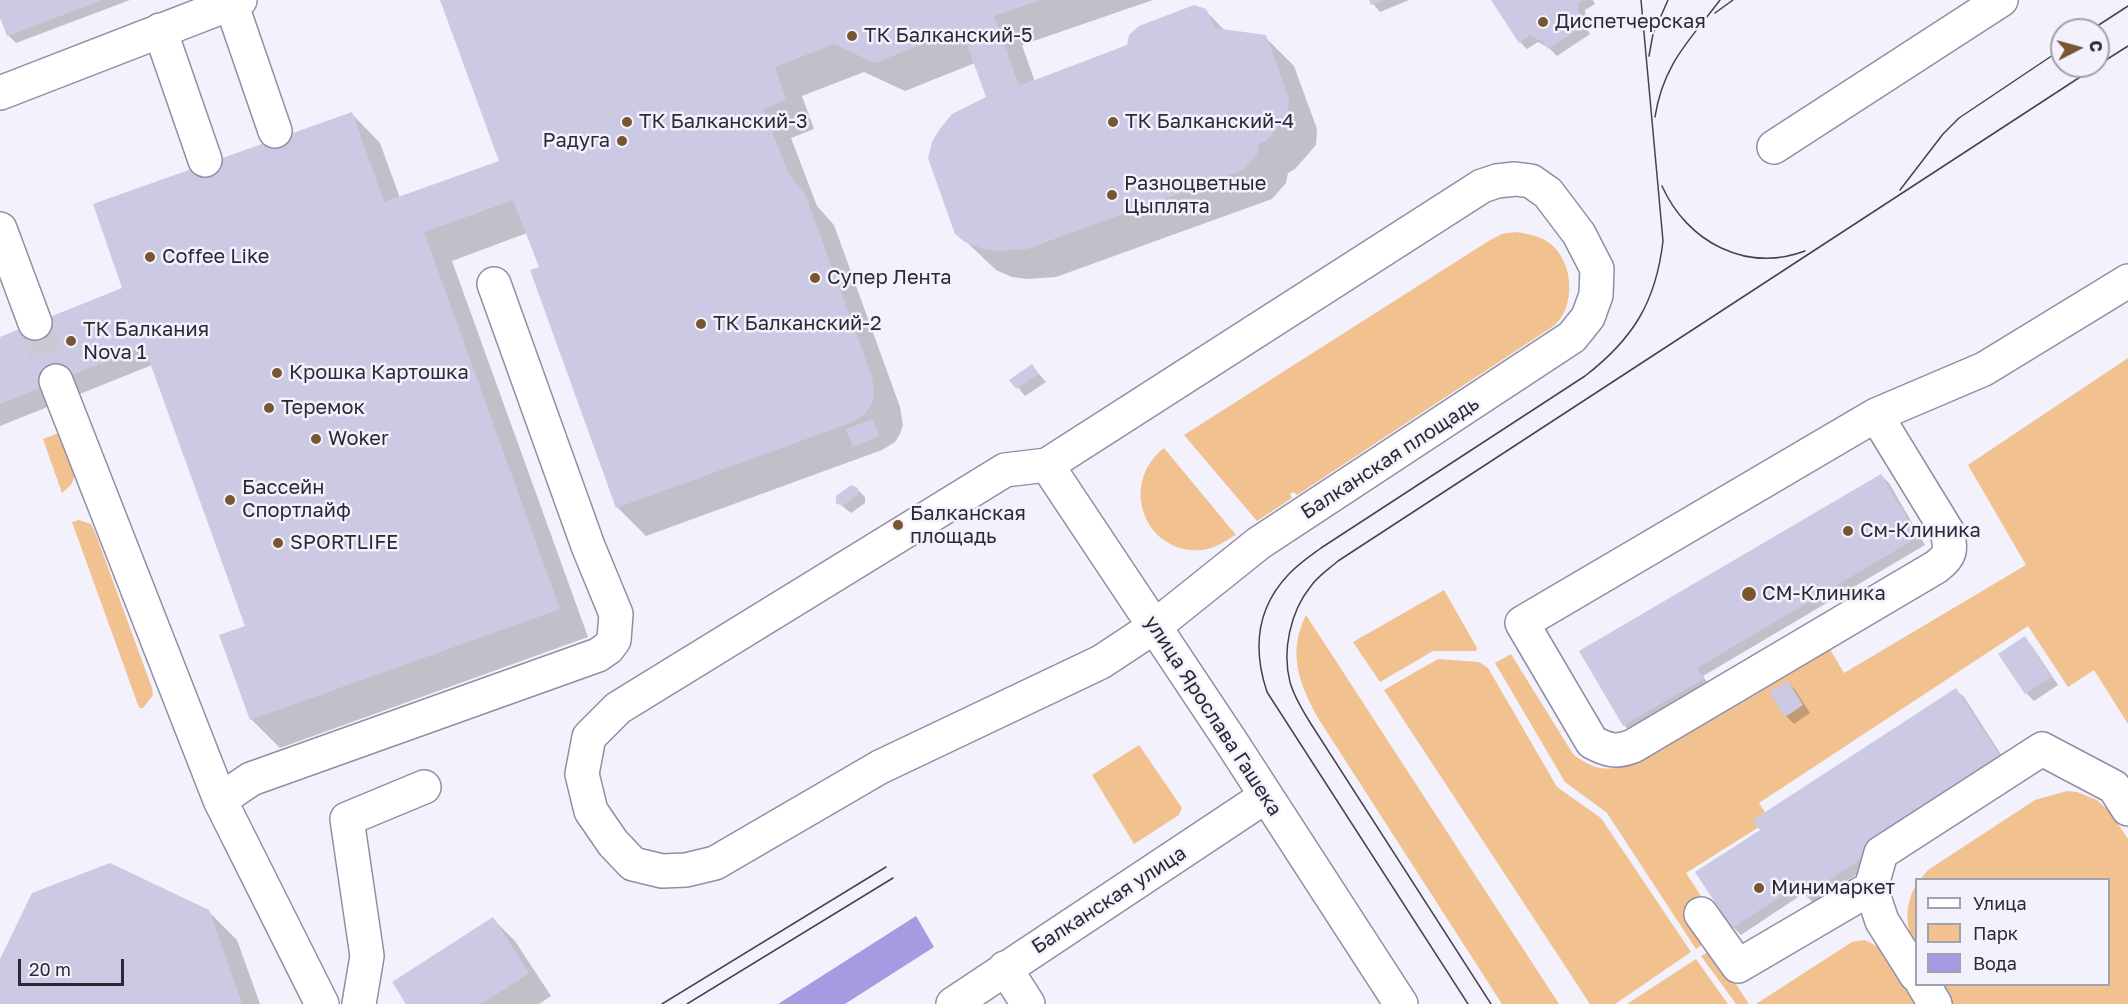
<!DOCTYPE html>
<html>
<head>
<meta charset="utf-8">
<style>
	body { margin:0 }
	#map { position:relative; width:2128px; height:1004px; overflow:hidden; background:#f2f1fc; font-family:"Golos Text",sans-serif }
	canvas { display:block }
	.legend { position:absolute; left:1915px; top:878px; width:195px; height:108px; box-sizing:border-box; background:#f2f1fc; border:2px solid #a2a1ac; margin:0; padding:8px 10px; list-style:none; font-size:18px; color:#2b2a34 }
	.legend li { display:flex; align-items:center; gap:12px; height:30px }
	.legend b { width:30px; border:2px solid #a2a1ac }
	.north { position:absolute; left:2050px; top:18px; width:60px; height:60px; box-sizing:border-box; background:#f2f1fc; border:2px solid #a2a1ac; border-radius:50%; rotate:84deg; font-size:16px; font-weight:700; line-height:24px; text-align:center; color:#2b2a34 }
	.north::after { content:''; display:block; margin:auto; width:21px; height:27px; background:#79562f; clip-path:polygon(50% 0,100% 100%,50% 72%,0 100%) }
	.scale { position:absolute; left:18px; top:959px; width:106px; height:27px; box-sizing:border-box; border:3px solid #2b2a34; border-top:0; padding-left:8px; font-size:18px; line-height:21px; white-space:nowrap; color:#2b2a34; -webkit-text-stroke:4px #f2f1fc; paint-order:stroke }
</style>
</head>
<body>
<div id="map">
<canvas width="2128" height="1004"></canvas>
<ul class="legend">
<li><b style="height:8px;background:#fff"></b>Улица</li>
<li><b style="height:16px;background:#f1c290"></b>Парк</li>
<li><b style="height:16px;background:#a59be3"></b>Вода</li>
</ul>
<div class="north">С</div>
<div class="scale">20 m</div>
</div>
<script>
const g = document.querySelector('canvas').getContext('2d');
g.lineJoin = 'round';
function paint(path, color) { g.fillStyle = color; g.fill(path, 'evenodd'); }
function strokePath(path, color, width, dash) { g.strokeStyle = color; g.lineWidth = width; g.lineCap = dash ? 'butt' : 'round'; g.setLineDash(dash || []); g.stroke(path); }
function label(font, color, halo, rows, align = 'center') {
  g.font = font + ' "Golos Text",sans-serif'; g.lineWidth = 5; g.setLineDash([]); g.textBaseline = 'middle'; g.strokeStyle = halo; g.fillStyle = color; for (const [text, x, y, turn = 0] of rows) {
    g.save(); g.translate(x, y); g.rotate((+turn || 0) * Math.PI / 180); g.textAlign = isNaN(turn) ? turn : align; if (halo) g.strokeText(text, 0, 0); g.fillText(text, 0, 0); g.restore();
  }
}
const green = new Path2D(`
	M1515 232C1525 233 1534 235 1543 239 1573 254 1578 303 1555 325L1297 495 1294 492 1290 494 1292 498 1257 521 1184 435 1490 240 1502 234Z
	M2128 358V724L2094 670 2068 687 2028 626 1759 803 1770 820 1686 873 1707 905 1708 941 1696 949 1607 813 1565 782 1495 663 1511 654 1573 754C1594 771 1609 772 1634 763L1828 646 1844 673 2026 565 1968 465Z
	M59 433 75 475 71 485 62 493 43 439Z
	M1164 448 1236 535C1225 541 1214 549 1202 550 1145 555 1118 484 1164 448Z
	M79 520 91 524 95 532 152 688 153 695 143 708H140L138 705 72 522Z
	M1444 590 1477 648 1476 651H1433L1380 682 1353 642Z
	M1306 615 1559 1004H1502L1318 718C1299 683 1287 653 1306 615Z
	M1438 659 1479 662 1488 668 1557 787 1601 818 1691 952 1615 1004H1590L1384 690Z
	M1139 745 1182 808 1179 815 1134 844 1092 775Z
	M2067 791 2077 792 2097 800 2109 811 2128 839V1004H1953L1940 985 2108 984V880H1920L1928 870 2035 800Z
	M1916 885V948C1905 926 1904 907 1916 885Z
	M1865 940 1882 949 1917 1004H1756L1852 942Z
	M1713 949 1749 1004H1736L1701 956Z
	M1696 959 1728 1004H1627Z`);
const water = new Path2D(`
	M916 916 934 947 845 1004H778Z`);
const shadow = new Path2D(`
	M0 0H130L16 43 8 35 0 14Z
	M441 0H1153L1022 45 1035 82 1129 47 1205 10 1225 31 1265 37 1294 66 1317 129 1316 145 1295 169 1288 173 1286 183 1272 199 1056 277 1027 279 1012 277 996 270 957 233 988 98 975 63 905 91 864 72 802 96 814 129 791 138 817 206 834 225 900 407 903 425 900 434 895 442 882 450 646 536 617 507 541 268 527 233 452 261 588 637 280 748 251 719 247 627 152 365 0 426V338L122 290 352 114 380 143 400 198 501 162Z
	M1370 0H1409L1380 12Z
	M1492 0H1593L1595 4 1585 10 1586 27 1590 34 1557 56 1549 48 1538 42 1527 49 1520 42Z
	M1032 366 1046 382 1025 396 1012 380Z
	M1881 475 1889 483 1925 545 1703 676 1710 687 1631 733 1624 725Z
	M857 489 865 497V503L851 513 837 502Z
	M2024 638 2032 646 2058 685 2034 701 2026 693 2000 654Z
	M1788 682 1795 690 1810 713 1794 724 1786 716 1771 693Z
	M1956 690 1964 697 2013 773 1813 903 1804 893 1741 935 1733 927 1762 830Z
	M208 911 237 940 260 1004H0V963Z
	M493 919 515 941 551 996 539 1004H408Z`);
const building = new Path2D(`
	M0 0H102L7 36 0 18Z
	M440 0H1040L994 16 1019 86 1127 45 1129 35 1139 26 1194 5 1206 9 1215 28 1266 35 1289 99 1287 115 1266 141 1259 144 1257 154 1243 170 1027 249 997 251 981 248 965 242 955 234 928 158 932 142 939 130 952 114 986 97 961 28 875 63 834 44 775 67 786 100 763 109 789 175 805 194 872 377 874 395 871 405 866 413 853 422 616 508 530 270 539 267 513 200 424 232 560 609 250 720 219 635 245 626 144 346 0 404V337L122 288 93 204 352 112 384 202 499 161Z
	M1369 0H1384L1371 5Z
	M1491 0H1583L1578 3 1579 18 1584 25 1548 49 1543 42 1530 35 1519 43Z
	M1032 364 1039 374 1016 389 1009 380Z
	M873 419 879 436 853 447 846 429Z
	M1881 474 1918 537 1697 668 1703 679 1623 726 1579 651Z
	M851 485 858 488V495L842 506 836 503V496Z
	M2025 636 2051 677 2025 694 1998 654Z
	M1788 681 1803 705 1785 717 1769 692Z
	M1956 688 2006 765 1804 896 1797 886 1732 928 1695 872 1760 830 1753 820Z
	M110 863 209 910 242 1004H0V959L32 893Z
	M493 917 529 973 481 1004H406L392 982Z`);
const minorTunnel = new Path2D(`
	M35 323 56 381`);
const minor = new Path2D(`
	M231 3 275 131
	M160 30 205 160
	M0 93 240 0
	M1774 147 2001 0
	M1515 179 1531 181 1548 193 1579 234 1597 269 1596 295 1588 317 1572 337 1259 543 1154 627 1101 662 880 767 715 863 686 870 662 871 633 864 613 843 591 811 582 774 589 737 618 708 1005 470 1047 465 1482 186 1497 181Z
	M0 229 35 323
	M56 381 220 800 322 1004
	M1876 415 1947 531C1951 550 1952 555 1936 567L1633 746C1616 753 1607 750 1592 742L1522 623 1876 415 1984 369 2128 281
	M1047 465 1232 743 1401 1004
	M220 800 251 779 598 655 608 648 614 640 616 614 588 546 494 284
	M1701 914 1738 966 1871 888
	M1005 968 1028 1004
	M1916 975 1882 921 1871 888 1881 853 2042 749 2114 787 2128 809
	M1923 984 1935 1004
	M359 1004 367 956 347 819 424 787
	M953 1004 1266 796`);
const tram = new Path2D(`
	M1715 13 1733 0
	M2091 30 2128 6
	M1649 56 1653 34 1668 0
	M2098 65 2128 46
	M1655 117C1663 64 1690 40 1720 0
	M1662 186C1687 242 1746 273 1805 251
	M1900 190 1943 134 1959 118 2062 49
	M662 1004 886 867
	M687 1004 893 878
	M1468 1004 1267 692C1253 650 1256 609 1288 575 1298 564 1310 556 1321 548L1585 376C1633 339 1656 302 1663 241L1641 0
	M1491 1004 1311 724C1303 711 1294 697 1290 682 1282 651 1290 612 1311 586 1318 576 1329 569 1338 561L2097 66`);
const markers = [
	[1543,22,6,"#79562f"],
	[852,36,6,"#79562f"],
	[627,122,6,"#79562f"],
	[1113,122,6,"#79562f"],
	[622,141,6,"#79562f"],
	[1112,195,6,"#79562f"],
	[150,257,6,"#79562f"],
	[815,278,6,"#79562f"],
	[701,324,6,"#79562f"],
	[71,341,6,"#79562f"],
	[277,373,6,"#79562f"],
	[269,408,6,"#79562f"],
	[316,439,6,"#79562f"],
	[230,500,6,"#79562f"],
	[898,525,6,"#79562f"],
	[1848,531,6,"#79562f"],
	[278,543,6,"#79562f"],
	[1749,594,8,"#79562f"],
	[1759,888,6,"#79562f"]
];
const poiNames = [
	["Диспетчерская",1555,22],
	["ТК Балканский-5",864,36],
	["ТК Балканский-3",639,122],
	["ТК Балканский-4",1125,122],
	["Радуга",610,141,"right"],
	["Разноцветные",1124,184],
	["Цыплята",1124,207],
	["Coffee Like",162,257],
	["Супер Лента",827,278],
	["ТК Балканский-2",713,324],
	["ТК Балкания",83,330],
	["Nova 1",83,353],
	["Крошка Картошка",289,373],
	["Теремок",281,408],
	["Woker",328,439],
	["Бассейн",242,488],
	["Спортлайф",242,511],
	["Балканская",910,514],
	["площадь",910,537],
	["См-Клиника",1860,531],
	["SPORTLIFE",290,543],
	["СМ-Клиника",1762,594],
	["Минимаркет",1771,888]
];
const streetNames = [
	["Балканская площадь",1390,458,-33],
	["улица Ярослава Гашека",1213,716,57],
	["Балканская улица",1109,900,-33]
];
paint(green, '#f1c290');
paint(water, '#a59be3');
paint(shadow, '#0003');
paint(building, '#ccc9e4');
strokePath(minorTunnel, '#cac9d4', 33, [33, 16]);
strokePath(minor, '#908ea6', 36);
strokePath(minor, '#fff', 33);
strokePath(tram, '#45444e', 1.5);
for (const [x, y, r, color] of markers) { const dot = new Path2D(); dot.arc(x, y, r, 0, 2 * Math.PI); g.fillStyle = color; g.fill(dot); strokePath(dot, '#f2f1fc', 2); }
label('20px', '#2b2a34', '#f2f1fc', poiNames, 'left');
label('20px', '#2b2a34', '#f2f1fc', streetNames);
</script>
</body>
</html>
